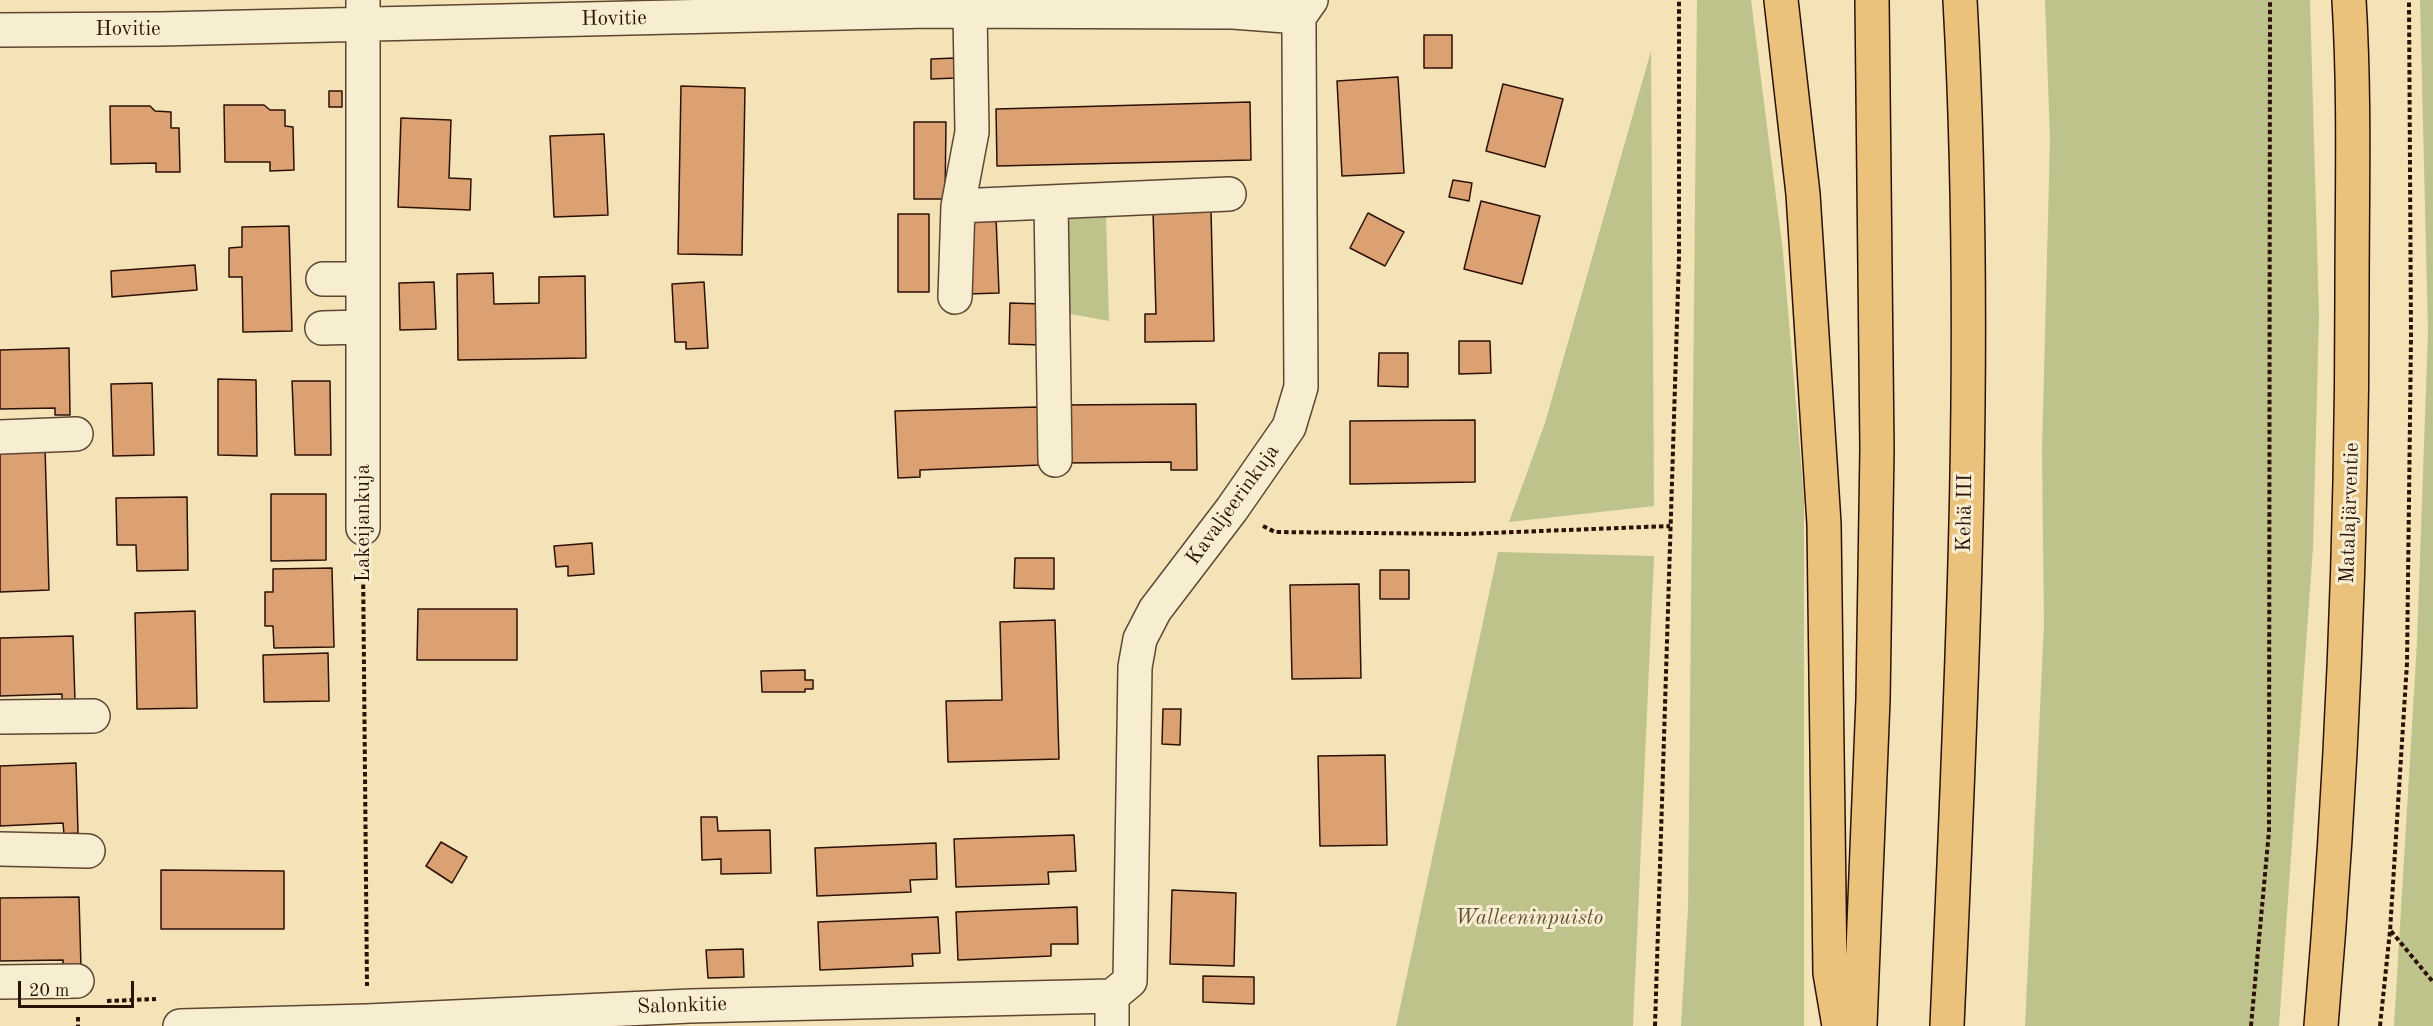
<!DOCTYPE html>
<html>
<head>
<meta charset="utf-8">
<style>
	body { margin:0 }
	#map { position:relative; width:2433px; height:1026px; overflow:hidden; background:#f3e3b6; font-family:"Old Standard TT",serif }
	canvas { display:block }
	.scale { position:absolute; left:18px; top:981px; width:116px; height:27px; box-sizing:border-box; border:3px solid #2d1107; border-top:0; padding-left:8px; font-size:18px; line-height:21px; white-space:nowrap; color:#2d1107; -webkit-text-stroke:4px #f7edd0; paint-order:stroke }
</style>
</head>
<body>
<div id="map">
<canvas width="2433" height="1026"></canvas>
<div class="scale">20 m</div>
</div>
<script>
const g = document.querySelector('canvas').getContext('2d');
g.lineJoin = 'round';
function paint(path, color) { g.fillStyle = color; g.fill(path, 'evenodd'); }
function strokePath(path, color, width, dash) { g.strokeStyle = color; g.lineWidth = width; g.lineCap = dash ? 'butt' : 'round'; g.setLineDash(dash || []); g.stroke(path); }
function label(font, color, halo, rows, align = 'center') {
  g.font = font + ' "Old Standard TT",serif'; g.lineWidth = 6; g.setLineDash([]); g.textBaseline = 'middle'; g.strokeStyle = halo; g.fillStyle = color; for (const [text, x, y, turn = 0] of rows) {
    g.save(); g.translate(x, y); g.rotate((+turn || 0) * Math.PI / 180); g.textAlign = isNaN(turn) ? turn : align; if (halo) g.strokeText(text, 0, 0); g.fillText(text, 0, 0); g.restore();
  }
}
const green = new Path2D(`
	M1697 0H1751L1783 252 1804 498V1026H1681L1688 909Z
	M2045 0H2310L2319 316 2313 547 2279 1026H2025L2044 625 2042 452 2050 139Z
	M2420 0H2433V1026H2394L2417 642 2428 332Z
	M1651 51 1654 506 1509 522 1545 423Z
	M1106 215 1109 321 1060 312V216Z
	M1498 552 1654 556 1633 1026H1396Z`);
const building = new Path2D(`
	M1424 35H1452V68H1424Z
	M955 58 956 78 931 79V59Z
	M1398 77 1404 173 1342 176 1337 81Z
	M1503 84 1563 99 1545 167 1486 151Z
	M681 86 745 88 742 255 678 254Z
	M329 91H342V107H329Z
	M1250 102 1251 160 997 166 996 109Z
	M224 105H264L270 110H285V126L293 127 294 170 270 171V162H225Z
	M110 106H150L155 111 171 112V128H179L180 172H156V163L111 164Z
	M401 118 451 120 449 178 471 179 470 210 398 207Z
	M914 122H946L945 199H914Z
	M604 134 608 215 554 217 550 136Z
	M1453 180 1472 183 1469 201 1449 197Z
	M1481 201 1540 216 1522 284 1464 269Z
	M1211 209 1214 341 1145 342V314H1156L1153 211Z
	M1368 213 1404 232 1385 266 1350 248Z
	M898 214H929V292H898Z
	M996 217 999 293 967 294 965 218Z
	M289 226 292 331 243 332 242 277H229V248L242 247V227Z
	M195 265 197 290 112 297 111 271Z
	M493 273 494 304 539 303V277L585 276 586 358 458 360 457 274Z
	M434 282 436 329 400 330 399 283Z
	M704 282 708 348 686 349V342H675L672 284Z
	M1010 303 1043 304 1042 345 1009 344Z
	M1459 341H1490L1491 373 1459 374Z
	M69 348 70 415H55V408L0 409V350Z
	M1379 353H1408V387L1378 386Z
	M218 379 256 380 257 456 218 455Z
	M292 381H330L331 455H295Z
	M152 383 154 455 113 456 111 384Z
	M1196 404 1197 470H1171V462L1064 463 1063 405Z
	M1038 407 1040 465 920 470V477L898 478 895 411Z
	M1475 420V482L1350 484V421Z
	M45 447 49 590 0 592V448Z
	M271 494H326V560L271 561Z
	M187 497 188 570 137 571 136 545H117L116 498Z
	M592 543 594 574 568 576V566L556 567 554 546Z
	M1015 558H1054V589L1014 588Z
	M332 568 334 647 274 648 273 626H265V592H273V569Z
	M1380 570H1409V599H1380Z
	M1359 584 1361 678 1292 679 1290 585Z
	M418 609H517V660H417Z
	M195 611 197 708 137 709 135 613Z
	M1055 620 1059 759 948 762 946 701 1002 700 1000 622Z
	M73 636 75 702 62 703V694L0 696V638Z
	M328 653 329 701 264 702 263 655Z
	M805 670V680H813V689H805V692H762L761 671Z
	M1163 709H1181L1180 745 1162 744Z
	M1385 755 1387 845 1320 846 1318 756Z
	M76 763 78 833 64 834 63 823 0 826V766Z
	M701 817H717L718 831 770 830 771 873 721 874V859L702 860Z
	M1074 835 1076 871 1048 872 1049 884 956 887 954 839Z
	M441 842 467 857 452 883 426 866Z
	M936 843 937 879 910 880 911 892 817 896 815 848Z
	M161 870 284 871V929H161Z
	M1172 890 1236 893 1234 966 1170 964Z
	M79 897 81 968H63V960L0 961V898Z
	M1077 907 1078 944H1051V956L958 960 956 912Z
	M938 917 940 953 912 954 913 966 820 970 818 922Z
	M743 949 744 977 708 978 706 950Z
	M1203 976 1254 977V1004L1203 1002Z`);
const path = new Path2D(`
	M1263 526 1275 532 1464 534 1670 526
	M363 562 367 986
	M2391 931 2433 982
	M107 1001 156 999
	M78 1017V1026
	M1655 1026 1679 257V0
	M2251 1026 2269 831 2270 0
	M2380 1026 2390 931 2407 663 2411 336 2409 0`);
const minor = new Path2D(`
	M0 30 160 29 929 11 1233 12 1299 17
	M1051 202 1055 460
	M958 206 1229 194
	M323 279H362
	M955 297 958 206 972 132 970 11
	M322 328 363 327
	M0 437 76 434
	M363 528V0
	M0 717 93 716
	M0 849 88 851
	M0 982 77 981
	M1112 996 1130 981 1135 667 1140 639 1155 610 1232 509 1289 427 1301 387 1299 35V17L1311 0
	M1112 996V1026
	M180 1026 367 1021 690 1006 1112 996`);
const major = new Path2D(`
	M2321 1026C2342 782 2352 539 2352 294 2352 196 2355 98 2349 0`);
const highway = new Path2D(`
	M1781 0 1803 194 1824 524 1830 973 1839 1026
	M1860 1026 1873 699 1877 449 1872 0
	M1947 1026C1962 685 1979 342 1960 0`);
const streetNames = [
	["Hovitie",614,19,-1],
	["Hovitie",128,29],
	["Kavaljeerinkuja",1233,505,-54],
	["Kehä III",1965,513,-89],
	["Matalajärventie",2350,513,-88],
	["Lakeijankuja",363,523,-90],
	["Salonkitie",682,1006,-2]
];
const parkNames = [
	["Walleeninpuisto",1529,918]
];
paint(green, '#bec38c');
paint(building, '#dba173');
strokePath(building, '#2d1107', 1.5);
strokePath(minor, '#5e4633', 36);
strokePath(major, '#2d1107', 36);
strokePath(highway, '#2d1107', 36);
strokePath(path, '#2d1107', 4, [4.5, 3]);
strokePath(minor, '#f7edd0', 33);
strokePath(major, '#eac27b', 33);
strokePath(highway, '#eac27b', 33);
label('21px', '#2d1107', '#f7edd0', streetNames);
label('italic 21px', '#604f36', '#f7edd0', parkNames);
</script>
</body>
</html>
